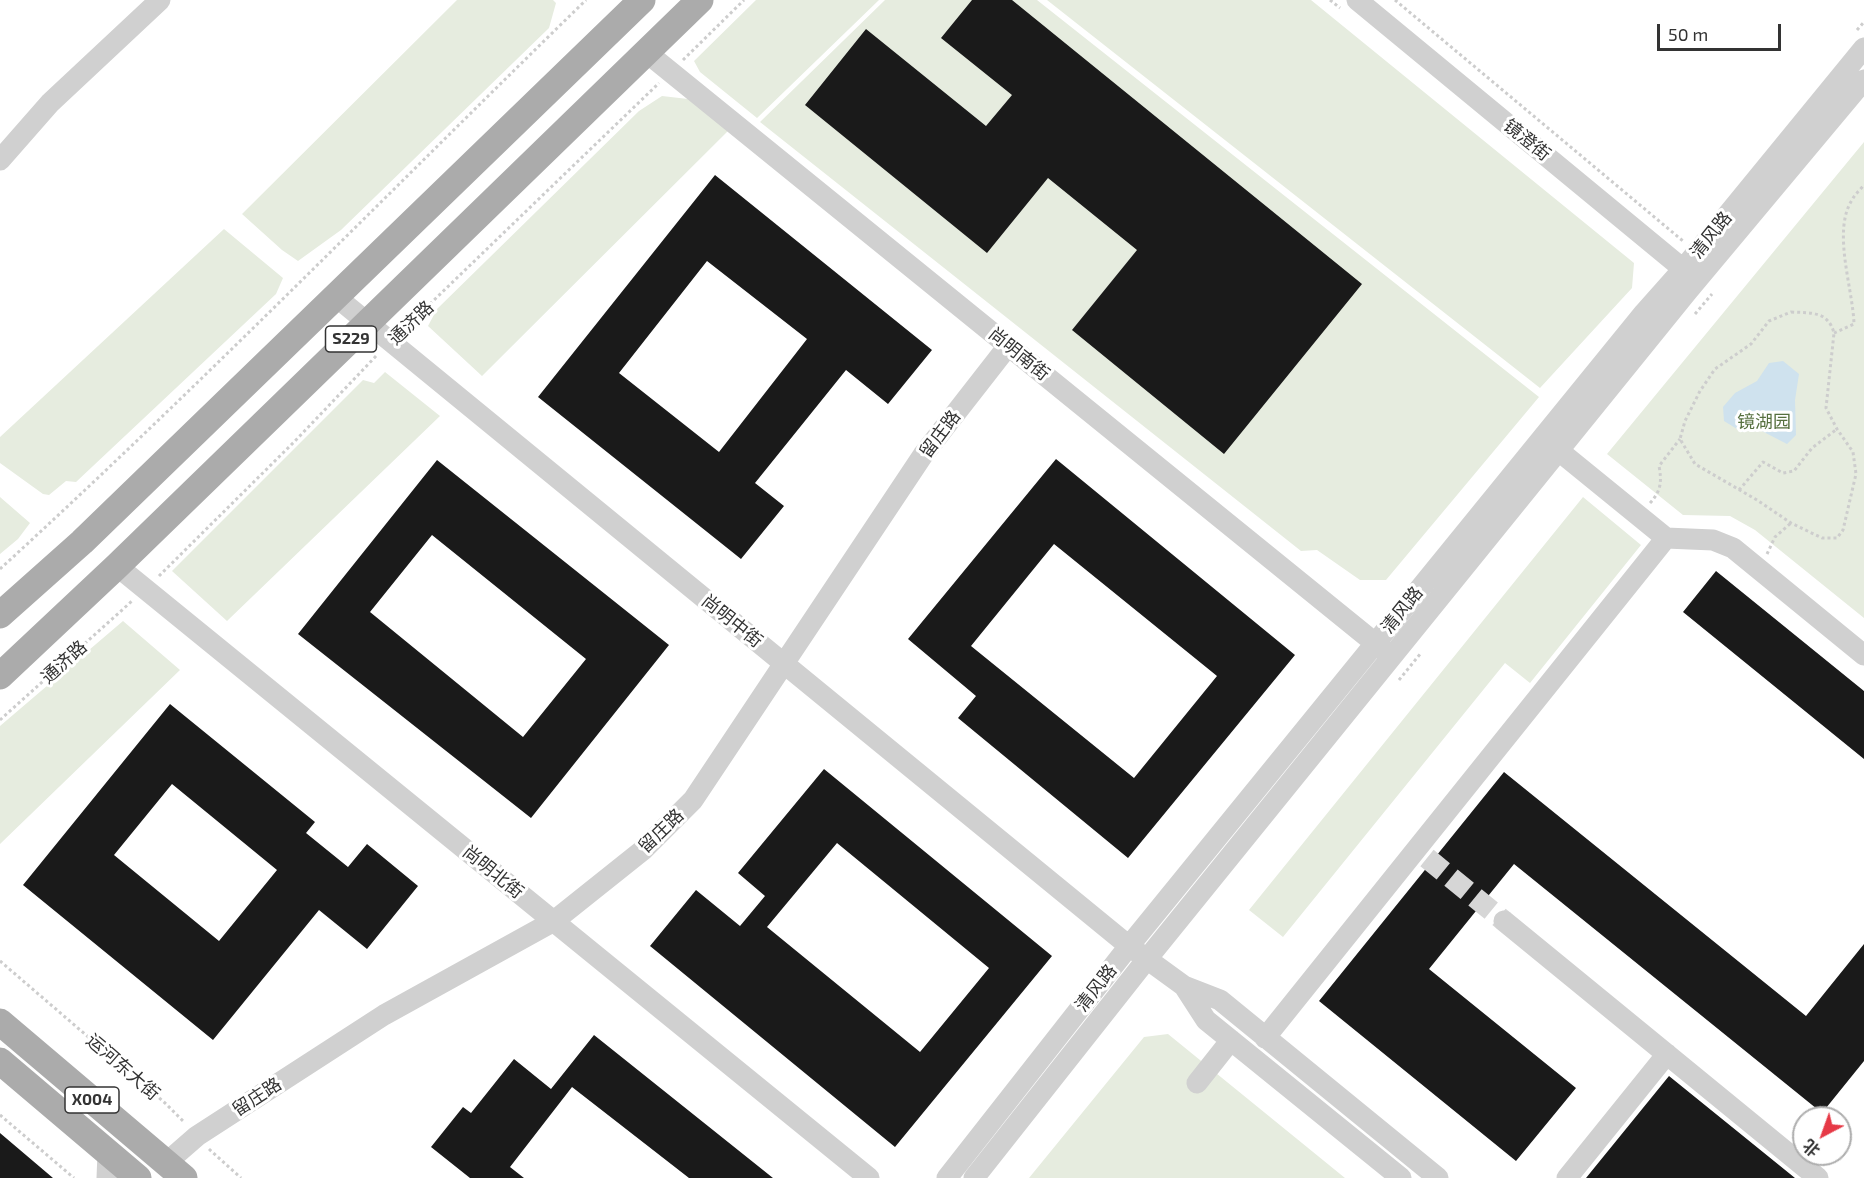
<!DOCTYPE html>
<html>
<head>
<meta charset="utf-8">
<style>
	body { margin:0 }
	#map { position:relative; width:1864px; height:1178px; overflow:hidden; background:#fff; font-family:"Exo 2","Noto Sans SC",sans-serif }
	canvas { display:block }
	.north { position:absolute; left:1792px; top:1106px; width:60px; height:60px; box-sizing:border-box; background:#fff; border:2px solid #adadad; border-radius:50%; rotate:221deg; font-size:16px; font-weight:700; line-height:24px; text-align:center; color:#333 }
	.north::after { content:''; display:block; margin:auto; width:21px; height:27px; background:#e63946; clip-path:polygon(50% 0,100% 100%,50% 72%,0 100%) }
	.scale { position:absolute; left:1657px; top:24px; width:124px; height:27px; box-sizing:border-box; border:3px solid #333; border-top:0; padding-left:8px; font-size:18px; line-height:21px; white-space:nowrap; color:#333; -webkit-text-stroke:4px #fff; paint-order:stroke }
</style>
</head>
<body>
<div id="map">
<canvas width="1864" height="1178"></canvas>
<div class="north">北</div>
<div class="scale">50 m</div>
</div>
<script>
const g = document.querySelector('canvas').getContext('2d');
g.lineJoin = 'round';
function paint(path, color) { g.fillStyle = color; g.fill(path, 'evenodd'); }
function strokePath(path, color, width, dash) { g.strokeStyle = color; g.lineWidth = width; g.lineCap = dash ? 'butt' : 'round'; g.setLineDash(dash || []); g.stroke(path); }
function label(font, color, halo, rows, align = 'center') {
  g.font = font + ' "Exo 2","Noto Sans SC",sans-serif'; g.lineWidth = 6; g.setLineDash([]); g.textBaseline = 'middle'; g.strokeStyle = halo; g.fillStyle = color; for (const [text, x, y, turn = 0] of rows) {
    g.save(); g.translate(x, y); g.rotate((+turn || 0) * Math.PI / 180); g.textAlign = isNaN(turn) ? turn : align; if (halo) g.strokeText(text, 0, 0); g.fillText(text, 0, 0); g.restore();
  }
}
const green = new Path2D(`
	M457 0H553L556 3 549 28 341 230 298 261 282 250 242 214Z
	M756 0H879L757 118 700 72 694 61Z
	M885 0H1037L1539 397 1386 580H1360L1317 550 1301 551 760 122Z
	M1047 0H1311L1634 263 1632 288 1540 388Z
	M662 96 688 99 728 131 482 376 428 326 437 309 639 111Z
	M1864 142V618L1755 530 1730 516 1683 515 1607 454Z
	M224 229 283 278 276 294 76 482 66 481 49 495 43 494 0 463V437Z
	M385 372 440 416 227 621 172 571 363 380 374 383Z
	M0 497 30 523 18 539 0 554Z
	M1583 497 1641 545 1530 683 1505 663 1283 937 1249 910Z
	M123 621 180 670 0 844V726Z
	M1168 1034 1345 1178H1029L1144 1037Z`);
const water = new Path2D(`
	M1783 361 1799 374 1795 400 1796 435 1787 444 1756 428 1742 432 1724 421 1723 407 1735 393 1757 381 1769 363Z`);
const building = new Path2D(`
	M972 0H1012L1362 284 1224 454 1072 330 1137 250 1048 178 987 253 805 105 866 29 986 126 1012 95 941 38Z
	M715 175 932 350 888 404 846 370 755 483 784 506 741 559 538 397ZM707 261 807 339 719 452 619 373Z
	M1056 459 1295 655 1128 858 958 718 976 696 908 639ZM1054 544 1217 676 1134 778 971 646Z
	M437 460 669 645 531 818 298 634ZM432 535 586 659 523 737 370 612Z
	M1716 571 1864 691V759L1683 612Z
	M170 704 315 822 306 833 348 867 367 844 418 886 367 949 319 910 213 1040 23 885ZM172 784 277 870 219 941 114 855Z
	M824 769 1052 956 895 1147 650 946 696 890 740 926 765 896 738 873ZM837 843 989 968 920 1052 767 927Z
	M1504 772 1806 1016 1864 944V1061L1822 1113 1514 864 1429 969 1576 1088 1516 1161 1319 1001Z
	M594 1035 773 1178H689L572 1087 510 1167 524 1178H470L431 1147 463 1107 471 1113 514 1059 551 1089Z
	M1669 1076 1795 1178H1586Z
	M0 1133 53 1178H0Z`);
const minorTunnel = new Path2D(`
	M1427 858 1504 921`);
const path = new Path2D(`
	M1330 0 1340 8
	M1395 0 1683 241
	M1857 30 1864 22
	M683 60 744 0
	M1791 312C1811 313 1828 311 1834 333L1826 408 1837 429 1853 452 1856 474 1843 530 1837 538H1822L1791 523 1757 500 1695 464 1680 439 1685 421 1700 391 1715 369 1751 344 1769 321Z
	M1695 314 1712 294
	M404 329 659 83
	M1834 333 1854 324C1853 289 1832 231 1852 200 1855 194 1860 190 1864 185
	M1739 490 1763 462 1783 473 1794 471 1812 448 1837 429
	M1650 503C1661 491 1662 482 1659 466L1680 439
	M1767 554 1775 537 1791 523
	M0 569C201 385 391 190 586 0
	M159 576 295 441 378 354
	M1399 680 1421 653
	M0 720 132 601
	M0 961 165 1103 184 1122
	M0 1115 74 1178
	M209 1149 241 1178`);
const minor = new Path2D(`
	M1357 0 1694 278
	M646 52 1386 652
	M0 160 50 103 160 0
	M335 296 1129 946 1184 986 1220 1000 1438 1178
	M1548 442 1666 538
	M117 566 869 1178
	M1504 921 1818 1178
	M1184 986 1206 1020 1401 1178
	M1265 1038 1666 538 1713 540 1733 548 1864 655
	M1197 1083 1231 1040
	M166 1163 197 1136 384 1015 554 921 643 850 693 800 923 455 1008 346
	M107 1178 108 1153
	M947 1178 1129 946 1644 313 1684 268 1864 48
	M974 1178 1147 959 1687 292 1864 80
	M1567 1178 1667 1054`);
const major = new Path2D(`
	M0 615 82 542 642 0
	M0 676 117 566 700 0
	M0 1022 184 1178
	M0 1061 138 1178`);
const shields = [
	[351,339,51],
	[92,1100,54]
];
const shieldNames = [
	["S229",351,339],
	["X004",92,1100]
];
const streetNames = [
	["镜澄街",1527,140,39],
	["清风路",1711,235,-51],
	["通济路",411,323,-44],
	["尚明南街",1019,354,39],
	["留庄路",940,434,-53],
	["清风路",1402,610,-51],
	["尚明中街",732,621,39],
	["通济路",64,662,-42],
	["留庄路",661,831,-44],
	["尚明北街",493,872,39],
	["清风路",1096,988,-52],
	["运河东大街",123,1067,41],
	["留庄路",257,1097,-33]
];
const parkNames = [
	["镜湖园",1764,422]
];
paint(green, '#e6ecdf');
paint(water, '#cfe2ee');
paint(building, '#1a1a1a');
strokePath(minorTunnel, '#d6d6d6', 21, [21, 10]);
strokePath(path, '#cdcdcd', 3, [3, 3]);
strokePath(minor, '#d0d0d0', 21);
strokePath(major, '#ababab', 27);
for (const [x, y, w] of shields) { const box = new Path2D(); box.roundRect(x - w / 2, y - 13, w, 26, 4.5); g.fillStyle = '#fff'; g.fill(box); strokePath(box, '#333', 1.5); }
label('bold 16px', '#333', null, shieldNames);
label('18px', '#333', '#fff', streetNames);
label('18px', '#56703f', '#fff', parkNames);
</script>
</body>
</html>
